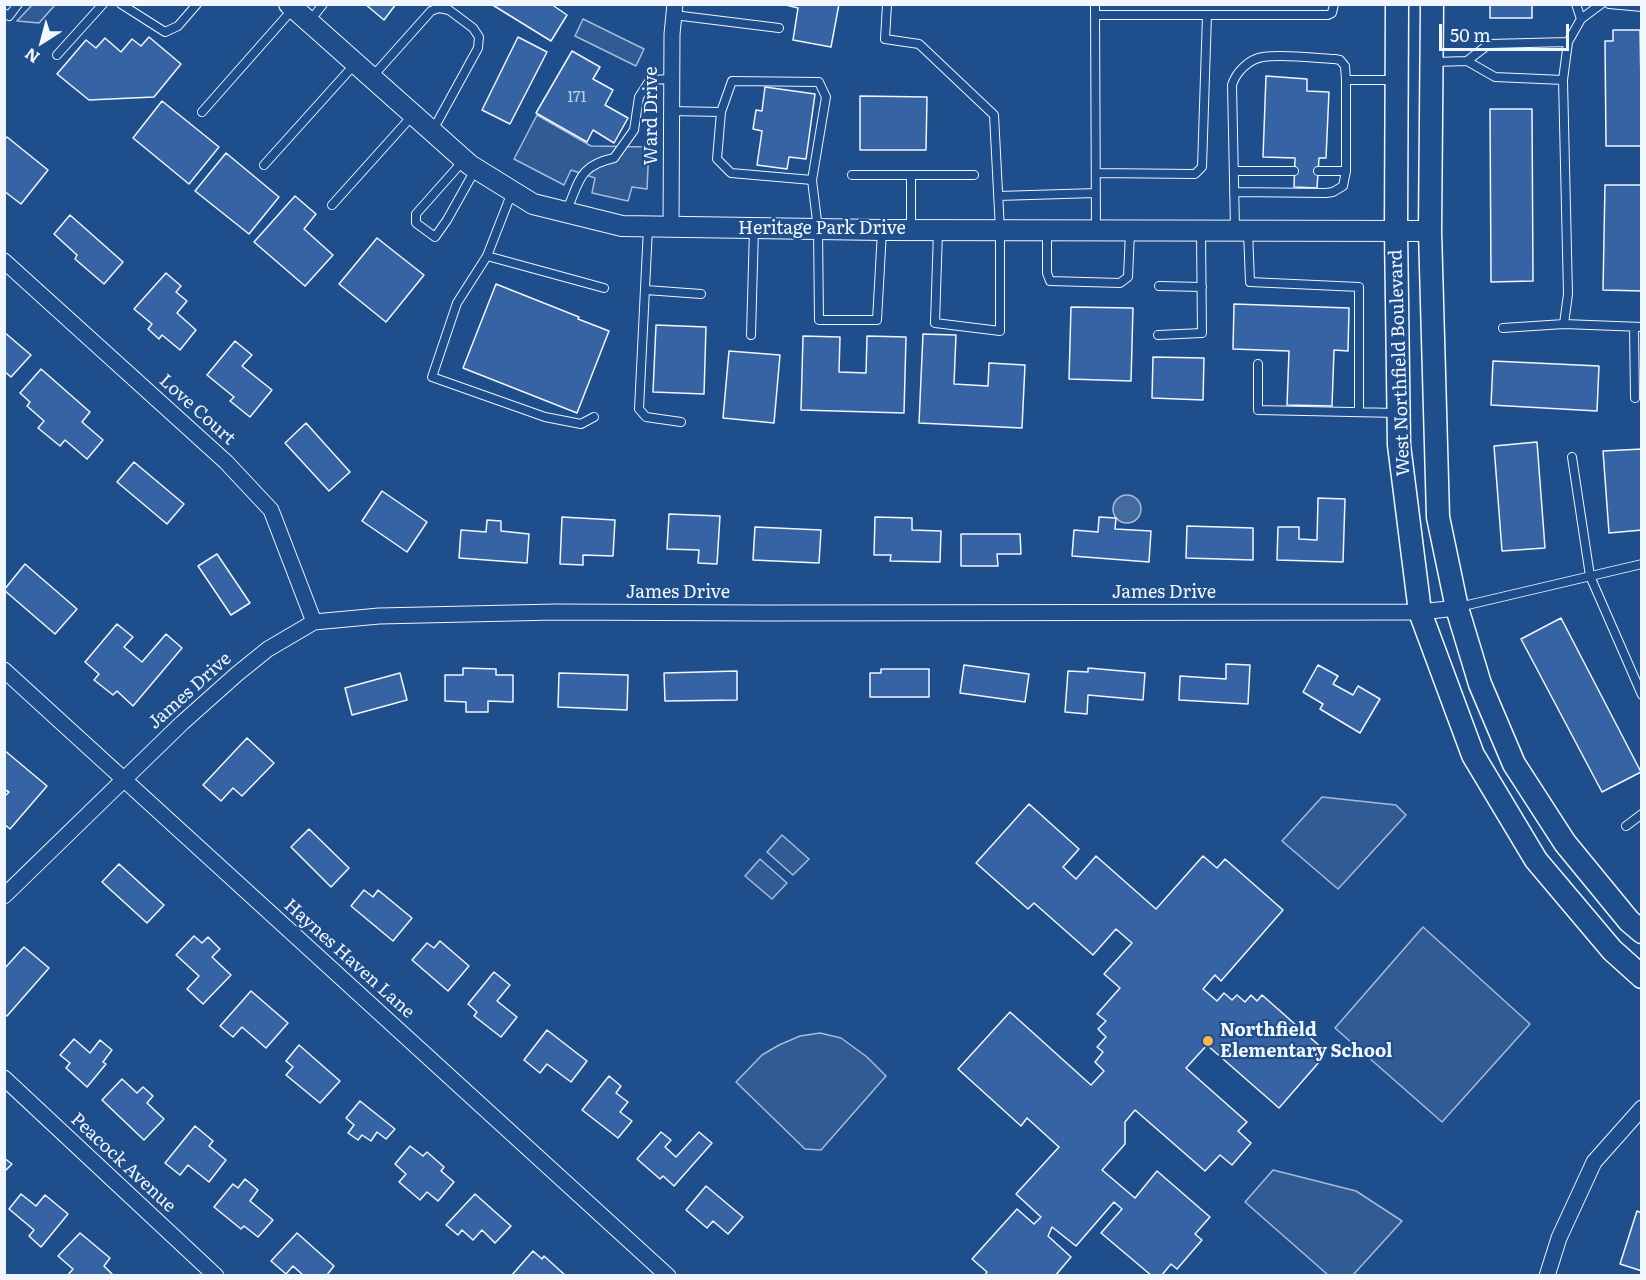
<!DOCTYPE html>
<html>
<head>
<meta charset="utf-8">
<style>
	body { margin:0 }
	#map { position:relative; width:1646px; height:1280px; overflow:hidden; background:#1f4e8c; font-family:Literata,serif }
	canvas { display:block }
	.frame { position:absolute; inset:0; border:6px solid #f2f6ff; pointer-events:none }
	.north { position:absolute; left:12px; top:12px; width:60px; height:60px; -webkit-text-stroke:4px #1f4e8c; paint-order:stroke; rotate:216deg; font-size:16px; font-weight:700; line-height:24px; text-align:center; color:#f2f6ff }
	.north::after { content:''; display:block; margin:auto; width:21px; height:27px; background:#f2f6ff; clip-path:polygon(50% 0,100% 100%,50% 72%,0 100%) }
	.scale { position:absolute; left:1439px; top:24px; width:130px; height:27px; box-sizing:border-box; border:3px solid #f2f6ff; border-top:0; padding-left:8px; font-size:18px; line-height:21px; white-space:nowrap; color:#f2f6ff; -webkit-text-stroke:4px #1f4e8c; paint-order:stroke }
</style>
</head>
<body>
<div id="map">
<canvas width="1646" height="1280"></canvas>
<div class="frame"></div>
<div class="north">N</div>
<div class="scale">50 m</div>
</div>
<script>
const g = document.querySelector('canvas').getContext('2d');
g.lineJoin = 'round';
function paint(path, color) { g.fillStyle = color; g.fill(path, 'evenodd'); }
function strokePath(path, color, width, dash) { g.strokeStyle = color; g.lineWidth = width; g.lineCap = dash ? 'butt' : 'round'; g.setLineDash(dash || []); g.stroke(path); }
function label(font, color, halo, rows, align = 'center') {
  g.font = font + ' Literata,serif'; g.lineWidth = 4.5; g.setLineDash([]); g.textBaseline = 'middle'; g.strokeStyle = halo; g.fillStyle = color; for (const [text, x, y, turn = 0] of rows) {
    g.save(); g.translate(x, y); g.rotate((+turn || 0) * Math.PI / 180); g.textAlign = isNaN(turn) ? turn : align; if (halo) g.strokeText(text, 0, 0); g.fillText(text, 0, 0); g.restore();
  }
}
const built = new Path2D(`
	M32 5V4L55 5 39 23 17 21Z
	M583 19 644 49 636 66 575 36Z
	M537 115 591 146 649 147 647 189 632 187 628 201 592 193 595 178 571 170 564 185 514 159Z
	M1322 797 1396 805 1406 815 1338 889 1282 841Z
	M782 835 809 859 793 875 767 852Z
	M760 859 787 883 772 899 745 876Z
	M1423 927 1530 1024 1442 1122 1335 1028Z
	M820 1033 841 1038 867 1057 886 1076 821 1150 805 1149 736 1082 762 1055 779 1045 800 1036Z
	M1273 1170 1356 1191 1402 1221 1353 1275H1328L1245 1202Z`);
const water = new Path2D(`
	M1113 509a14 14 0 1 1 28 0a14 14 0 1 1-28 0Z`);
const building = new Path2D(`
	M365 4H396L384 20Z
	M491 4H551L567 15 551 41Z
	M782 4H839L831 47 793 40 798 8Z
	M1490 4H1532V18H1490Z
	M1613 30H1640L1642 146H1606L1605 41H1613Z
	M149 37 181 64 154 97 89 100 57 74 86 40 96 48 105 38 121 52 132 39 141 46Z
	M518 37 547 52 510 124 482 110Z
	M572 51 600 67 593 79 613 90 605 105 628 118 614 143 593 130 587 142 536 113Z
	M1266 76 1307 79V91L1329 92 1326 158H1319L1317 188 1294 187 1295 158 1263 157Z
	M765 87 815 94 806 159 789 157 787 169 757 165 762 131 753 129 756 110 762 111Z
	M860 96 927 97 926 150H860Z
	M162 101 219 147 189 184 133 138Z
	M1490 109H1532L1533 281 1491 282Z
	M7 137 48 170 21 204 4 191V140Z
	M226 153 279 197 249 234 195 191Z
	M1605 185H1642V291L1603 290Z
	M295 196 316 214 304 229 333 255 305 286 254 242Z
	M70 215 123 262 104 284 75 259 77 255 54 234Z
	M377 238 424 275 386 322 339 284Z
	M166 273 181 286 176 292 187 301 177 313 196 330 180 350 162 335 159 339 148 329 152 324 134 309Z
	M496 284 579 317 578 319 609 331 577 413 463 368Z
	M1234 304 1349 308 1348 351 1334 350 1332 406 1287 405 1289 351 1233 349Z
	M1071 307 1133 308 1131 381 1069 379Z
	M656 325 706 327 704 394 653 392Z
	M4 332 31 355 11 377 4 371Z
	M923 334 956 335 954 384 988 386 989 363 1025 365 1022 428 919 423Z
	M803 336 840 337 839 372 866 373 867 336 906 337 904 413 801 410Z
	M235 341 252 355 242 366 272 390 250 417 230 401 234 397 207 375Z
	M729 351 780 355 774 423 723 418Z
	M1153 357 1204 358 1203 400 1152 398Z
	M1493 361 1599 366 1597 411 1491 405Z
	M41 369 90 412 82 422 103 440 87 459 65 440 60 446 38 428 44 421 27 406 30 402 20 393Z
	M306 423 350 472 329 491 285 443Z
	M1537 442 1545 548 1502 551 1494 446Z
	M1642 449V530L1609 533 1603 451Z
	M134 462 184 504 167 524 117 482Z
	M382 491 427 522 407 552 362 521Z
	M1318 498 1345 499 1343 562 1277 560 1278 527H1299V539L1317 540Z
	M669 514 720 516 717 564 698 563 699 550 667 549Z
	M562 517 615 520 613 556 583 555V565L560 564Z
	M875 517 912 518V530L941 531 940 562 890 561 891 555H874Z
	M1099 517 1116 518 1115 529 1151 531 1149 562 1072 556 1074 530 1098 532Z
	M487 520 501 521V531L529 534 527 563 459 558 461 530 486 532Z
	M1187 526 1253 528V560L1186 558Z
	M755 527 821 530 819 563 753 560Z
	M961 534H1020L1021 554H997L998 566H961Z
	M217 554 250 603 231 615 198 566Z
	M25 564 77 609 55 634 4 590Z
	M1561 618 1641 772 1602 792 1521 639Z
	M117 624 133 637 124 647 142 662 166 634 182 648 133 706 117 691 113 695 94 680 99 674 85 662Z
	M1226 664 1250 665 1248 704 1179 700 1180 676 1226 679Z
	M964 665 1029 674 1025 702 960 693Z
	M1318 665 1338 676 1333 684 1353 695 1358 686 1380 699 1360 733 1320 709 1323 704 1303 692Z
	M463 668 496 669V675H513V702L488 701V712H466V702L445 701V675H463Z
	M1088 668 1145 673 1143 700 1088 695 1087 714 1065 712 1068 671 1088 672Z
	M881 669H929V697H870V673H881Z
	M737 671V700L665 701 664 673Z
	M400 673 407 700 352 715 345 688Z
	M559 673 628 675 627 710 558 707Z
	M247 738 274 763 242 796 233 788 221 801 203 785Z
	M4 750 47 786 10 829 4 824V797L9 792 4 789Z
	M1029 804 1079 849 1063 867 1076 879 1096 856 1156 909 1203 856 1217 868 1225 859 1283 910 1221 981 1215 975 1203 989 1217 1001 1224 993 1232 1000 1237 995 1245 1002 1251 995 1257 1001 1262 995 1322 1048 1315 1056 1320 1061 1279 1108 1207 1045 1186 1068 1247 1122 1238 1131 1251 1143 1232 1165 1220 1155 1205 1171 1135 1110 1125 1122V1144L1102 1170 1135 1198 1157 1171 1210 1217 1195 1234 1202 1240 1177 1269 1171 1264 1161 1276H1152L1101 1233 1122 1209 1114 1202 1076 1246 1052 1227 1048 1236 1071 1257 1055 1276H984L987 1272 972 1259 1017 1209 1034 1224 1041 1217 1016 1194 1059 1147 1027 1118 1021 1126 958 1069 1010 1012 1091 1085 1104 1071 1095 1062 1103 1052 1097 1047 1106 1037 1098 1029 1106 1021 1097 1014 1120 988 1104 974 1132 943 1116 929 1093 955 1034 903 1028 909 976 863Z
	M309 829 349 868 331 887 291 847Z
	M119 864 164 905 147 923 102 882Z
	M364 890 373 897 378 890 412 918 393 941 351 906Z
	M194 936 202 943 208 937 220 949 212 957 231 975 203 1004 187 989 199 976 176 955Z
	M440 941 469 966 448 991 412 960 427 943 434 948Z
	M24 947 49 968 7 1016 4 1014V969Z
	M494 972 510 985 497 1001 517 1017 501 1037 474 1016 477 1012 468 1004Z
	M251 991 288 1023 266 1048 242 1027 233 1037 220 1026Z
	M547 1030 587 1061 571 1082 547 1064 540 1073 524 1060Z
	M74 1039 90 1053 100 1040 112 1050 103 1062 106 1064 87 1087 66 1068 70 1063 60 1055Z
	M299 1045 340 1081 320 1103 286 1075 293 1067 286 1061Z
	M609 1076 621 1086 616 1093 628 1102 620 1112 632 1121 618 1138 582 1110Z
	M122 1079 137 1093 143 1087 153 1096 147 1103 164 1119 144 1140 102 1100Z
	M360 1101 395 1129 386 1139 377 1132 371 1141 362 1135 358 1140 348 1133 354 1125 346 1118Z
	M195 1126 213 1141 209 1146 226 1160 209 1182 188 1165 180 1175 165 1163Z
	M661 1132 671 1140 665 1147 676 1157 699 1132 712 1143 674 1186 663 1176 660 1179 637 1159Z
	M410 1146 423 1156 427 1152 444 1167 441 1171 454 1182 438 1201 427 1192 420 1200 399 1182 406 1174 395 1164Z
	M4 1158 12 1164 4 1172Z
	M245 1179 258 1190 250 1201 273 1220 258 1237 244 1226 241 1229 214 1207 233 1184 238 1188Z
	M706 1186 743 1217 728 1234 713 1221 707 1228 686 1210Z
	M21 1194 36 1206 45 1195 68 1214 41 1247 29 1236 34 1230 9 1209Z
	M475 1194 511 1226 495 1243 482 1230 473 1240 462 1230 458 1235 446 1225Z
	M1637 1211 1642 1213V1271L1620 1264Z
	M80 1233 110 1258 104 1266 114 1276H67L73 1269 58 1256Z
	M297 1233 334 1266 326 1276H304L293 1266 286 1274 271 1261Z
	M533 1251 542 1259 544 1256 566 1276H511Z`);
const service = new Path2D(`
	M121 4 165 32 178 26 197 4
	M887 4 885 39 919 44 994 115 1000 230V331L935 323 938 231
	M1095 4 1096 230
	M1576 4 1581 19
	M1601 4 1581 19 1568 42 1563 80 1568 294 1564 324 1642 327
	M1609 4 1642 7
	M4 13 9 16 18 4
	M674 15 779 28
	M1095 15H1328L1332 13 1334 4
	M310 21 323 4
	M57 55 103 4
	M1467 61 1489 44 1568 42
	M1434 62 1467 61 1495 77 1563 80
	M373 76 431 11 439 8 449 10 473 28 479 37 478 48 433 130
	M671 111 721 112 717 159 731 173 812 180 818 229 819 320H877L882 231
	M202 112 292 10
	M721 112 732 81 819 82 826 97 812 180
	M463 161 416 214V223L435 237 447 220 475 170
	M264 165 354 65
	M1234 171H1294
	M1318 171H1346
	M1096 173 1195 174 1202 167 1207 15
	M852 175H974
	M911 175V228
	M512 192 487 256 457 303 432 377 545 417 581 424 594 417
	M1234 192 1326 193 1333 192 1343 186 1346 171V80
	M998 196 1096 193
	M332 205 412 116
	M566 212C580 181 578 166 614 158L634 130 639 97 650 80 671 79
	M648 228 639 409 646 417 681 422
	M1235 229 1232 85C1236 72 1249 59 1263 57 1285 54 1313 58 1335 59L1340 60 1345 66 1346 80H1395
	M1248 231 1250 282 1359 287V412
	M1047 232V273L1050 281 1120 283 1128 277 1130 232
	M487 256 604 288
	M1159 286 1202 287
	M646 290 701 294
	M1634 327 1635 398
	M1503 328 1564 324
	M751 335 754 229
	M1158 335 1202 333 1201 232
	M1258 364V410L1397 413
	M1572 457 1590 576 1642 695
	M1459 607 1642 564
	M1626 826 1642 814`);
const minor = new Path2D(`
	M671 227 672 34 675 4
	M4 261 226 462 271 510 314 622
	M4 670 668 1276
	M4 896 182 723 237 674 268 649 314 622 379 616 556 612 765 613 1420 612 1457 608
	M4 1078 216 1276
	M1547 1276 1559 1238 1594 1162 1642 1108`);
const tertiary = new Path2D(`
	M289 4 470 165 533 204 622 226 882 230 1430 231`);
const secondary = new Path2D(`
	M1397 4 1396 231 1399 445 1420 612 1473 755 1536 860 1612 950 1642 977
	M1432 4 1430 231 1438 517 1457 608 1480 684 1514 764 1565 843 1629 921 1642 932`);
const markers = [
	[1208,1041,6,"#ffb74d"]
];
const numberNames = [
	["171",577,98]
];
const streetNames = [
	["Ward Drive",652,116,-90],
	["Heritage Park Drive",822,229],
	["West Northfield Boulevard",1400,363,-92],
	["Love Court",197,410,42],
	["James Drive",678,593],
	["James Drive",1164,593],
	["James Drive",190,691,-42],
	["Haynes Haven Lane",349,959,42],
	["Peacock Avenue",123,1163,43]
];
const poiNames = [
	["Northfield",1220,1031],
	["Elementary School",1220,1052]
];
paint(built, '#305b95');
strokePath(built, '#a8bbd7', 1.5);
paint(water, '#446ba0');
strokePath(water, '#a8bbd7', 1.5);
paint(building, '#3563a3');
strokePath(building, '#f2f6ff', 1.5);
strokePath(service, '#f2f6ff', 10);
strokePath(minor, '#f2f6ff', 17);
strokePath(tertiary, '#f2f6ff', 22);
strokePath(secondary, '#f2f6ff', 25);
strokePath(service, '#1f4e8c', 8);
strokePath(minor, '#1f4e8c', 15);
strokePath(tertiary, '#1f4e8c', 20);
strokePath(secondary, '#1f4e8c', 22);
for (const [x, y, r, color] of markers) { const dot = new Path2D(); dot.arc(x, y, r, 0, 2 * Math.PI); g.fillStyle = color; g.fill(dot); strokePath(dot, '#1f4e8c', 2); }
label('15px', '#c3d1e8', null, numberNames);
label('18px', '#f2f6ff', '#1f4e8c', streetNames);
label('bold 18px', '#f2f6ff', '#1f4e8c', poiNames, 'left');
</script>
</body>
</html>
